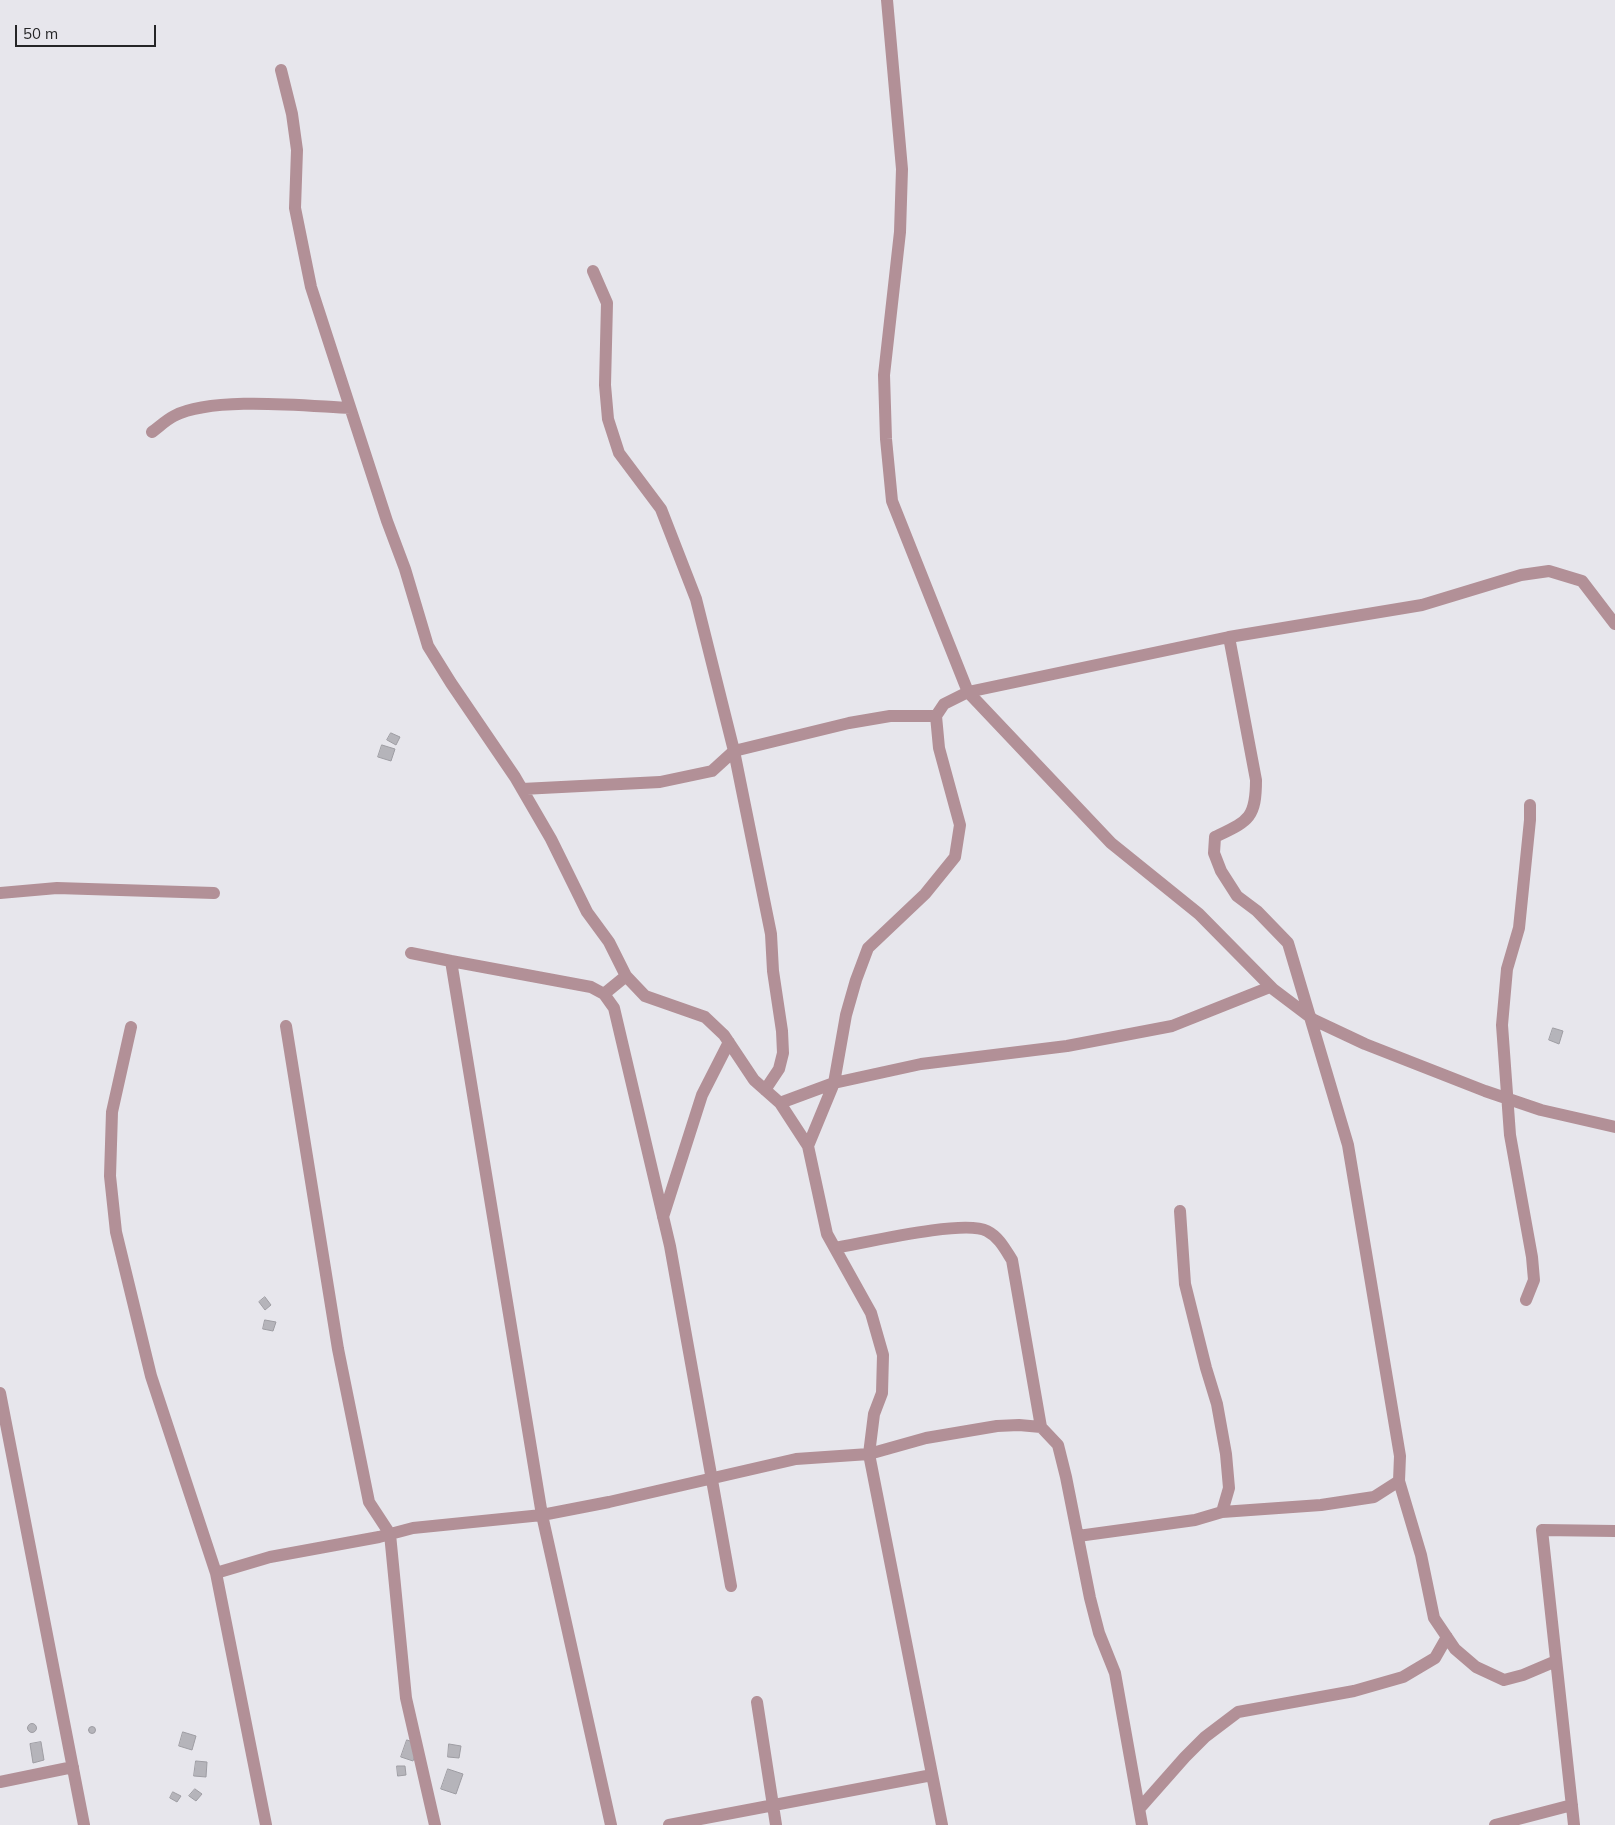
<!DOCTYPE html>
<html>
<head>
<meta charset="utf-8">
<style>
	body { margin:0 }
	#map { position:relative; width:1615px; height:1825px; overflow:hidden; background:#e7e6ec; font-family:Mulish,sans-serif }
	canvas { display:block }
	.scale { position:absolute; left:15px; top:25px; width:141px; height:22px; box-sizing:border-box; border:2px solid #252527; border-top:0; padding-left:6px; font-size:15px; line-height:18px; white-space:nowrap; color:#252527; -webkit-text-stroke:4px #e7e6ec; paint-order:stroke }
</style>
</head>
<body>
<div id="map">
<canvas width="1615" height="1825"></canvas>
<div class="scale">50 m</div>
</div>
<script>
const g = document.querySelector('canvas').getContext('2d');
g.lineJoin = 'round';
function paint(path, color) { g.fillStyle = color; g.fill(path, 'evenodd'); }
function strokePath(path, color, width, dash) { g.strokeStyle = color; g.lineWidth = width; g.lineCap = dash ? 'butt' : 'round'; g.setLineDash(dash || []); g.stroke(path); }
const building = new Path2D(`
	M391 733 400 737 396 745 387 740Z
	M382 745 395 749 391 761 378 757Z
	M1553 1028 1563 1031 1559 1044 1549 1040Z
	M265 1297 271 1305 265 1310 259 1302Z
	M265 1320 276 1322 273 1331 263 1329Z
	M27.5 1728a4.5 4.5 0 1 1 9 0a4.5 4.5 0 1 1-9 0Z
	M88.5 1730a3.5 3.5 0 1 1 7 0a3.5 3.5 0 1 1-7 0Z
	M183 1732 196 1736 192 1750 179 1746Z
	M407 1740 419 1744 413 1761 401 1757Z
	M41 1742 44 1760 33 1763 30 1744Z
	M449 1744 461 1746 459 1758 448 1757Z
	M196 1761 207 1762 206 1777 194 1776Z
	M397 1766H405L406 1775 398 1776Z
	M448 1769 463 1774 456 1794 441 1789Z
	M195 1789 202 1794 196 1801 189 1796Z
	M173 1792 181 1796 177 1802 170 1798Z`);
const minor = new Path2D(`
	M887 0 902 169 900 232 884 375 886 439 892 501 968 692 1111 843 1199 914 1273 989 1314 1020 1365 1044 1485 1091 1541 1110 1615 1127
	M281 70 292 114 297 150 295 208 311 287 387 521 405 569 428 646 451 683 515 777 551 839 587 912 609 942 626 976 645 996 705 1017 724 1035 754 1080 780 1103 808 1146 827 1234 871 1313 883 1355 882 1393 874 1414 869 1454 942 1825
	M593 271 607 303 605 385 608 419 619 453 661 509 696 599 734 751 771 934 773 971 782 1031 783 1053 779 1069 765 1090
	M152 432C159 427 166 420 174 416 213 396 305 406 350 408
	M522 789 660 782 712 771 734 751 849 723 890 716H936
	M0 893 57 888 214 893
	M411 953 451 961
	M604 994 626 976
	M286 1026 338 1349 369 1502 390 1534 406 1698 435 1825
	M131 1027 112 1112 110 1176 116 1232 151 1376 216 1573 266 1825
	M780 1103 834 1083 921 1064 1067 1046 1172 1026 1270 987
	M808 1146 834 1083 846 1015 856 980 868 948 925 894 955 857 960 825 939 748 936 716 944 704 968 692 1229 637
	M663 1217 702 1095 729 1042
	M835 1248C865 1243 964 1219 987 1231 999 1237 1005 1249 1012 1260L1041 1427
	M1526 1300 1534 1280 1532 1257 1510 1135 1502 1025 1507 969 1519 928 1530 820V805
	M0 1393 84 1825
	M1399 1481 1421 1555 1434 1618 1455 1649 1476 1667 1504 1680 1523 1675 1556 1661
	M1222 1512 1321 1505 1374 1497 1399 1481 1400 1456 1348 1145 1310 1017 1288 943 1257 911 1237 896 1221 871 1214 853 1215 837C1248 821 1256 819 1256 780L1229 637 1422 605 1521 575 1549 571 1582 581 1615 624
	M1078 1536 1195 1520 1222 1512 1229 1488 1226 1454 1217 1404 1206 1368 1185 1284 1180 1211
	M216 1573 270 1557 379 1537 413 1528 542 1515 609 1502 796 1459 869 1454 926 1438 997 1426 1019 1425 1041 1427 1058 1445 1066 1477 1090 1598 1099 1633 1115 1673 1142 1825
	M757 1702 776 1825
	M0 1782 73 1767
	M1139 1809 1185 1757 1205 1737 1238 1712 1354 1691 1403 1677 1435 1658 1447 1637
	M611 1825 542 1515 451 961 591 987 604 994 614 1008 670 1246 731 1586
	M669 1825 932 1775
	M1495 1825 1572 1805
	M1574 1825 1542 1530 1615 1531`);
paint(building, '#b5b4ba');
strokePath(building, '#9e9da3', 1);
strokePath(minor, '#b29097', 12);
</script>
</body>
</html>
